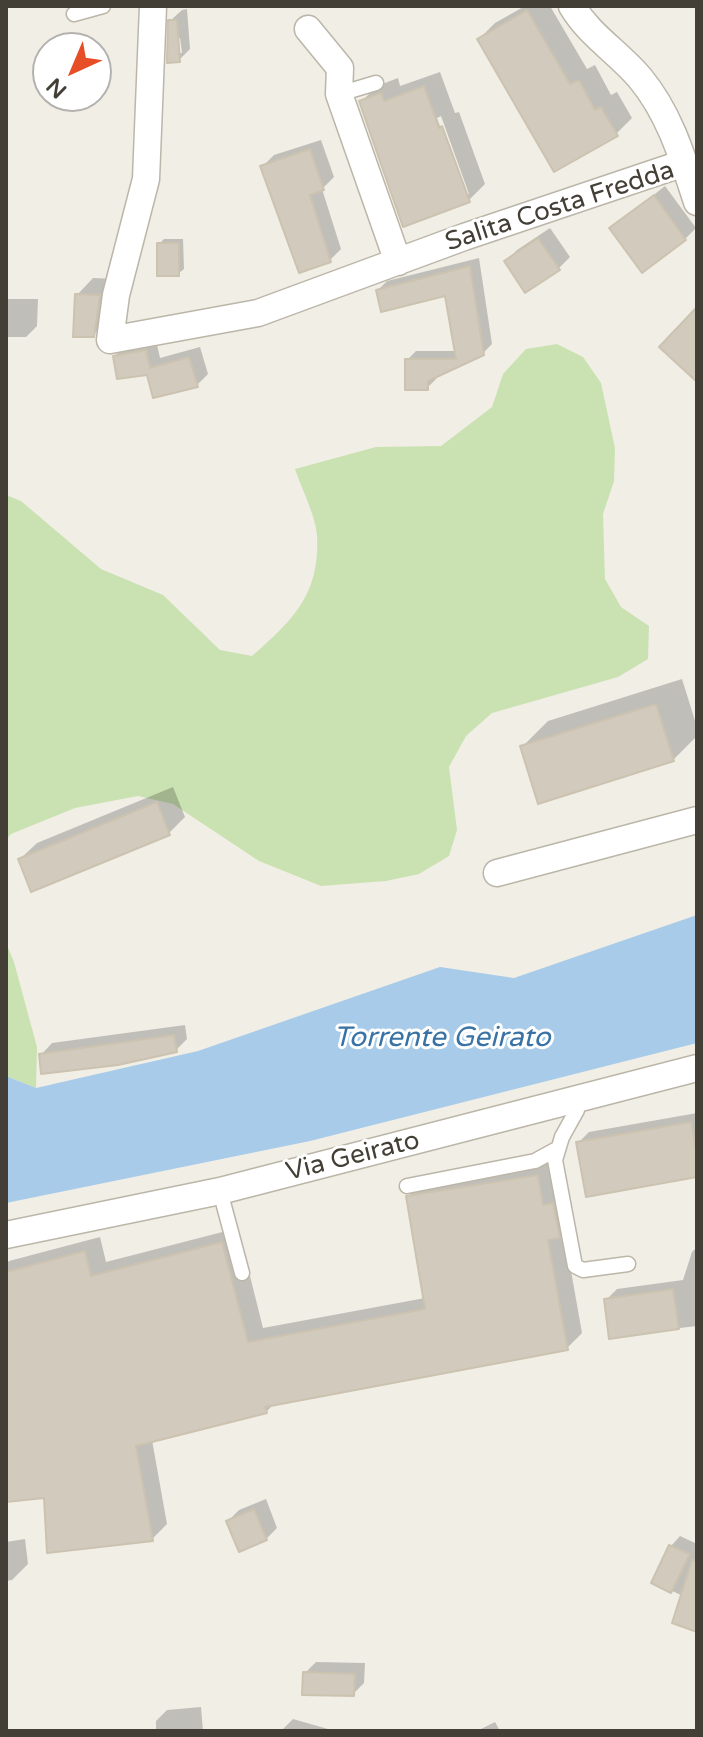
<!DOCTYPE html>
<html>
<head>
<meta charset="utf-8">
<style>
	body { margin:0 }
	#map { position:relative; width:703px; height:1737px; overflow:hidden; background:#f1eee6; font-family:"Varela Round",sans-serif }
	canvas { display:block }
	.frame { position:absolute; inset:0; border:8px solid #433f36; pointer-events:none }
	.north { position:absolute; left:32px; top:32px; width:80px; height:80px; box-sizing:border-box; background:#fff; border:2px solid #b4b2af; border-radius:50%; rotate:224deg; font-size:22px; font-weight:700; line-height:32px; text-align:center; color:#433f36 }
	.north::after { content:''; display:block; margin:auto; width:28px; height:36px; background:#e74d27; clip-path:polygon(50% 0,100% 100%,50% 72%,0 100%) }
</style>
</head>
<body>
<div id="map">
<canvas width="703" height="1737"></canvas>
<div class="frame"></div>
<div class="north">N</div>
</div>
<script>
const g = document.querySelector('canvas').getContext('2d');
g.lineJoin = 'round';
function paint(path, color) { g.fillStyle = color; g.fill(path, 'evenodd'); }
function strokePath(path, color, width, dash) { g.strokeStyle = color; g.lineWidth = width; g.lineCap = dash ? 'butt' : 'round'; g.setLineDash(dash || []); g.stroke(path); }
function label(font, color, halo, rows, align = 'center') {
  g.font = font + ' "Varela Round",sans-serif'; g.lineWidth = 6; g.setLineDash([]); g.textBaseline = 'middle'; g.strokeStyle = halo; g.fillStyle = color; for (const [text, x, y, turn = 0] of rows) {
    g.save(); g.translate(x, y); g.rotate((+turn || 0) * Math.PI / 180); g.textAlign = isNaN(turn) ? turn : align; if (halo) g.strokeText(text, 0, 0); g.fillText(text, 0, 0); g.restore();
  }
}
const green = new Path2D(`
	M557 344 583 357 601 383 615 448 614 481 603 514 605 579 621 607 649 626 648 659 618 677 492 713 466 736 449 767 457 830 449 856 419 874 386 881 321 886 259 861 173 804 138 796 75 808 11 834 6 840V495L21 501 101 569 163 595 220 650 252 656C294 619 320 594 317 535 316 517 301 487 295 469L376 447 441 446 492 407 503 374 526 349Z
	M6 943 14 962 37 1047 36 1088 6 1076Z`);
const water = new Path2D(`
	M697 915V1043L310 1141 6 1203V1076L36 1088 198 1051 440 967 514 978Z`);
const shadow = new Path2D(`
	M525 6H550L587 69 595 65 611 95 617 92 632 118 616 134 479 39 495 23Z
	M187 9 190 49 179 60 169 61 170 21 182 10ZM176 38H180L182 53H178Z
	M440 72 455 113 459 112 485 184 469 200 361 102 377 86 398 78 400 86ZM441 116 469 194H465L437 118Z
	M321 140 334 177 322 189 341 249 330 260 263 166 274 155Z
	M665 186 696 228 685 239 612 228Z
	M550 228 570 257 559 268 506 261 517 250Z
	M164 239H183L184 269 178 274 159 244Z
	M479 258 492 344 482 354 436 375V379L427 388 407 360 416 351H456L447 293 378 290 387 281Z
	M93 278 115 279 110 319 93 335 77 295Z
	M6 299H38L37 326 26 337H6Z
	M156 340 160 358 200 347 208 374 197 385 148 373 115 356 126 345Z
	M682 679 697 727V736L673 760 522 747 548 721Z
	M173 787 185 817 169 833 20 859 37 843Z
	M185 1025 187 1039 176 1050 41 1055 52 1043Z
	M697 1113V1175L578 1143 589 1132Z
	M552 1161 557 1190 568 1189 574 1221 564 1231 582 1333 567 1348 274 1404 266 1412 152 1440 167 1524 152 1539 46 1496 6 1500V1264L9 1261 100 1237 106 1262 238 1228 263 1328 425 1298 408 1197 423 1182Z
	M697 1247V1326L611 1336 606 1300 617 1289 683 1280 692 1252Z
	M266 1499 277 1528 266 1539 228 1521 239 1510Z
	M680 1536 697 1544V1630L683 1596 653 1582 671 1546Z
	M25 1539 28 1564 12 1580 6 1581V1542Z
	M316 1662 365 1663 364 1683 353 1694 305 1673Z
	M201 1707 203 1731H156V1721L167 1710Z
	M293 1719 335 1731H281Z
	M495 1722 500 1731H477Z`);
const building = new Path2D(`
	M527 10 570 84 579 80 595 110 601 107 618 136 554 172 477 39Z
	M168 20H177L180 62 167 63Z
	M424 86 439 128 442 126 470 202 403 227 359 101 381 93 384 101Z
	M310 149 324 190 310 195 331 262 299 273 260 166Z
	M654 195 686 240 642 273 609 228Z
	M538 238 560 270 525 293 504 261Z
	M157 243H179V276H157Z
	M470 266 484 355 428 381V390H405V359H456L445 296 381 312 376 290Z
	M75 294 100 295 94 337H73Z
	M697 307V382L659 347Z
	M146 350 150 368 189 357 198 387 153 398 147 375 117 379 113 356Z
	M656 704 674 761 538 804 520 746Z
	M157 802 170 835 31 892 18 859Z
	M174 1035 177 1052 118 1065 41 1074 39 1054Z
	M691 1122 697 1156V1177L586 1197 576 1142Z
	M538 1175 543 1205 553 1203 560 1238 548 1240 568 1350 265 1407 267 1413 136 1446 153 1541 47 1553 44 1498 6 1502V1272L85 1251 91 1276 222 1242 248 1342 425 1309 406 1196Z
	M673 1289 679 1329 609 1339 604 1299Z
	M254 1509 267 1540 239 1552 226 1521Z
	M669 1545 690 1554 671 1593 651 1583Z
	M692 1560 697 1561V1632L672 1623Z
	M303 1672 355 1674 354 1696 302 1695Z`);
const lane = new Path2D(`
	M74 14 103 6
	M339 94 376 83
	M577 1100V1110L562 1137 555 1160 575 1266 583 1270 628 1264
	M407 1186 535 1161 557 1149
	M220 1191 242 1273`);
const street = new Path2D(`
	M153 6 146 179 116 295 110 340 258 313 464 237 684 163
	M572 6C590 36 618 52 640 78 670 114 683 159 697 202
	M308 29 340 68 339 94 398 262
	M497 873 697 820
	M6 1235 220 1191 697 1068`);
const streetNames = [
	["Salita Costa Fredda",560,207,-18],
	["Via Geirato",353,1157,-14]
];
const waterNames = [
	["Torrente Geirato",442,1039]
];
paint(green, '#cae2b2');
paint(water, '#a7cbe9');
paint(shadow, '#0003');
paint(building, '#d2cabc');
strokePath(building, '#ccc2b0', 2);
strokePath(lane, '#bcb6a9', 17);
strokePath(street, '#bcb6a9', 29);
strokePath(lane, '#fff', 14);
strokePath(street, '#fff', 26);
label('26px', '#433f36', '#fff', streetNames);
label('italic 28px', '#3972a5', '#fff', waterNames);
</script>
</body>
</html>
